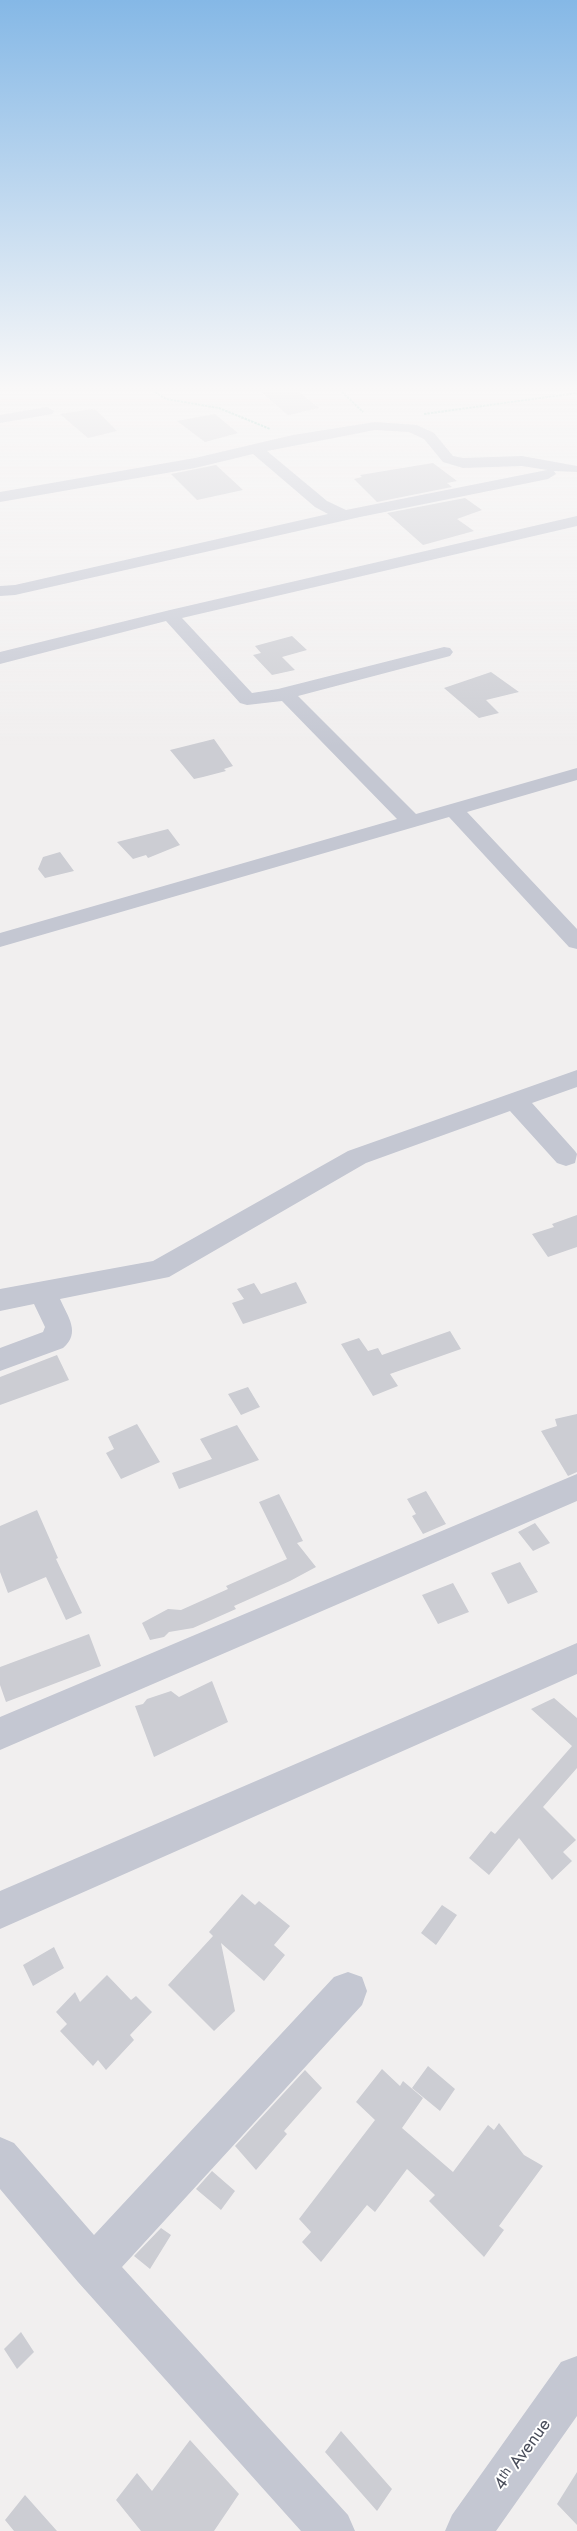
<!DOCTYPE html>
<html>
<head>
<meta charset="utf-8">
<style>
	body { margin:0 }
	canvas { display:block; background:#f1efef }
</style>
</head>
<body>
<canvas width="577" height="2531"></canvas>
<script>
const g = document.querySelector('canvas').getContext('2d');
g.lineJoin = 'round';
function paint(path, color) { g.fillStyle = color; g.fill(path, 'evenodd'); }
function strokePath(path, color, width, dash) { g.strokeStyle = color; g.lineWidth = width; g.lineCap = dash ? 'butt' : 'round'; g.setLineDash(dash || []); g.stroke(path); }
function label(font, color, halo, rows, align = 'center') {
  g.font = font + ' Jost,sans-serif'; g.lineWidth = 4; g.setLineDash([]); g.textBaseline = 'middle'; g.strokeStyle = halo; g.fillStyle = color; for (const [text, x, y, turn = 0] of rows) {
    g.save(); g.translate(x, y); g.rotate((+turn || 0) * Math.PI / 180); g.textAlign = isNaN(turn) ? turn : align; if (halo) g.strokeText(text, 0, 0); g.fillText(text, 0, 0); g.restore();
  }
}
const building = new Path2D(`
	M261 392H299L319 408 288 415Z
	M92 409 96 410 117 431 88 438 60 414Z
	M215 414 238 433 205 442 177 421Z
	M433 463 457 481 447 483 452 487 377 502 354 479 362 477 360 475Z
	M216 465 243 490 197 500 171 474Z
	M465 498 482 510 457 519 474 531 423 545 387 513Z
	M292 636 307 650 282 657 295 670 272 675 253 655 261 653 255 646Z
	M491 672 519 692 486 700 499 713 479 718 444 688Z
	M214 739 233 766 224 769 226 771 203 777 194 779 170 750Z
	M168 829 180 845 148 858 146 855 133 859 117 842Z
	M60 852 74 871 45 878 38 869 43 857Z
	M577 1215V1247L548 1257 532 1234 554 1227 552 1224Z
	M296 1282 307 1303 243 1324 232 1303 244 1299 237 1289 254 1283 261 1294Z
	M450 1331 461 1349 390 1374 398 1386 373 1396 341 1344 359 1338 368 1351 378 1348 382 1355Z
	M57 1355 69 1380 0 1405V1377Z
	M248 1387 260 1407 241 1415 228 1394Z
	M577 1414V1472L568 1476 541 1431 557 1426 555 1419Z
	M137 1424 160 1462 121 1479 106 1453 114 1449 108 1437Z
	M237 1425 259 1460 179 1489 172 1473 212 1459 200 1439Z
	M426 1491 446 1524 423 1534 412 1516 416 1514 407 1499Z
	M279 1494 303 1541 297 1543 316 1567 290 1581 234 1606 236 1609 193 1628 169 1632 164 1637 150 1640 142 1623 168 1609 181 1610 228 1589 226 1586 287 1559 259 1502Z
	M37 1510 58 1558 56 1559 82 1613 66 1620 46 1577 8 1593 0 1572V1526Z
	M535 1523 550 1543 533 1551 518 1532Z
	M520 1562 538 1592 508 1604 491 1573Z
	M453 1583 469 1612 438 1624 422 1595Z
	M89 1634 101 1666 6 1702 0 1685V1667Z
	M212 1681 228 1722 154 1757 135 1706 143 1704 147 1699 171 1691 179 1697Z
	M554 1698 577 1718V1768L543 1807 576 1840 563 1852 572 1861 552 1880 519 1838 489 1875 469 1858 491 1831 495 1834 572 1746 531 1709Z
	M242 1894 255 1905 259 1901 290 1926 274 1945 285 1955 264 1981 221 1943 235 2011 214 2031 168 1985 213 1936 209 1932Z
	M442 1905 457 1915 436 1945 421 1933Z
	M54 1947 64 1968 33 1986 23 1965Z
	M107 1975 131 2000 136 1996 152 2012 130 2035 134 2040 106 2070 98 2060 93 2066 60 2031 67 2024 56 2012 75 1992 80 2002Z
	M428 2066 455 2089 440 2111 412 2088Z
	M382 2069 400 2086 403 2081 423 2098 402 2128 453 2172 488 2125 494 2130 499 2123 524 2155 543 2166 499 2226 504 2230 484 2257 429 2201 435 2195 407 2169 375 2212 367 2205 321 2262 302 2242 311 2232 299 2219 375 2120 356 2102Z
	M305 2070 322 2088 284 2131 287 2134 256 2170 235 2146Z
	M212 2171 235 2191 221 2210 196 2189Z
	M161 2228 171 2235 150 2269 134 2256Z
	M21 2332 34 2352 17 2369 4 2349Z
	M341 2431 392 2489 377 2511 325 2452Z
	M190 2440 239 2494 214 2531H141L116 2500 137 2473 152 2491Z
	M577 2472V2525L557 2504Z
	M25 2495 57 2531H14L5 2520Z`);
const path = new Path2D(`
	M155 392 166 399 219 408 270 429
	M342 392 363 412
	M424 414 577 393`);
const minor = new Path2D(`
	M47 407 54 411 52 414 0 423V415Z
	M375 422 417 425 434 433 453 456 463 458 522 456 577 466V472L554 471 556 474 548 479 360 517 15 595 0 596V586L15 585 328 514 315 507 253 454 195 468 0 502V492L195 458 293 435ZM375 430 409 432 424 439 443 462 463 468 522 466 547 470 346 510 327 501 267 451Z
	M577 516V526L182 618 252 693 278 689 444 647 450 648 453 652 450 656 298 696 416 814 577 768V780L467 812 577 929V949L569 947 449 817 0 947V933L397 819 282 701 247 705 240 703 166 621 0 664V652L170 610Z
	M577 1070V1087L532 1103 575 1151 577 1154 575 1163 566 1166 557 1163 510 1111 366 1163 169 1277 60 1299C68 1317 81 1333 63 1348L0 1371V1348L43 1332 45 1327 34 1304 0 1311V1289L153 1261 348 1151Z
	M577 1474V1501L0 1750V1717Z
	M577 1643V1674L0 1929V1891Z
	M348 1972 362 1977 367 1991 362 2005 122 2267 348 2515 355 2531H301L78 2282 0 2189V2137L14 2143 94 2235 334 1977Z
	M577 2356V2416L496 2531H445L452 2515 561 2362Z`);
const nearStreetnames = [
	["4ᵗʰ Avenue",523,2455,-54]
];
paint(building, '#cccdd3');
strokePath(path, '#7cc6b5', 2, [2.5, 1]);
paint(minor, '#c4c7d2');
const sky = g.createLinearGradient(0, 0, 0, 747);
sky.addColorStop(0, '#85b8e6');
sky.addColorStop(0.52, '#f9f8f8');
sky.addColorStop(1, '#f9f8f800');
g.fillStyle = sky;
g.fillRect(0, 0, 577, 747);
label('18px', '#494d5a', '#fff', nearStreetnames);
</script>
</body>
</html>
